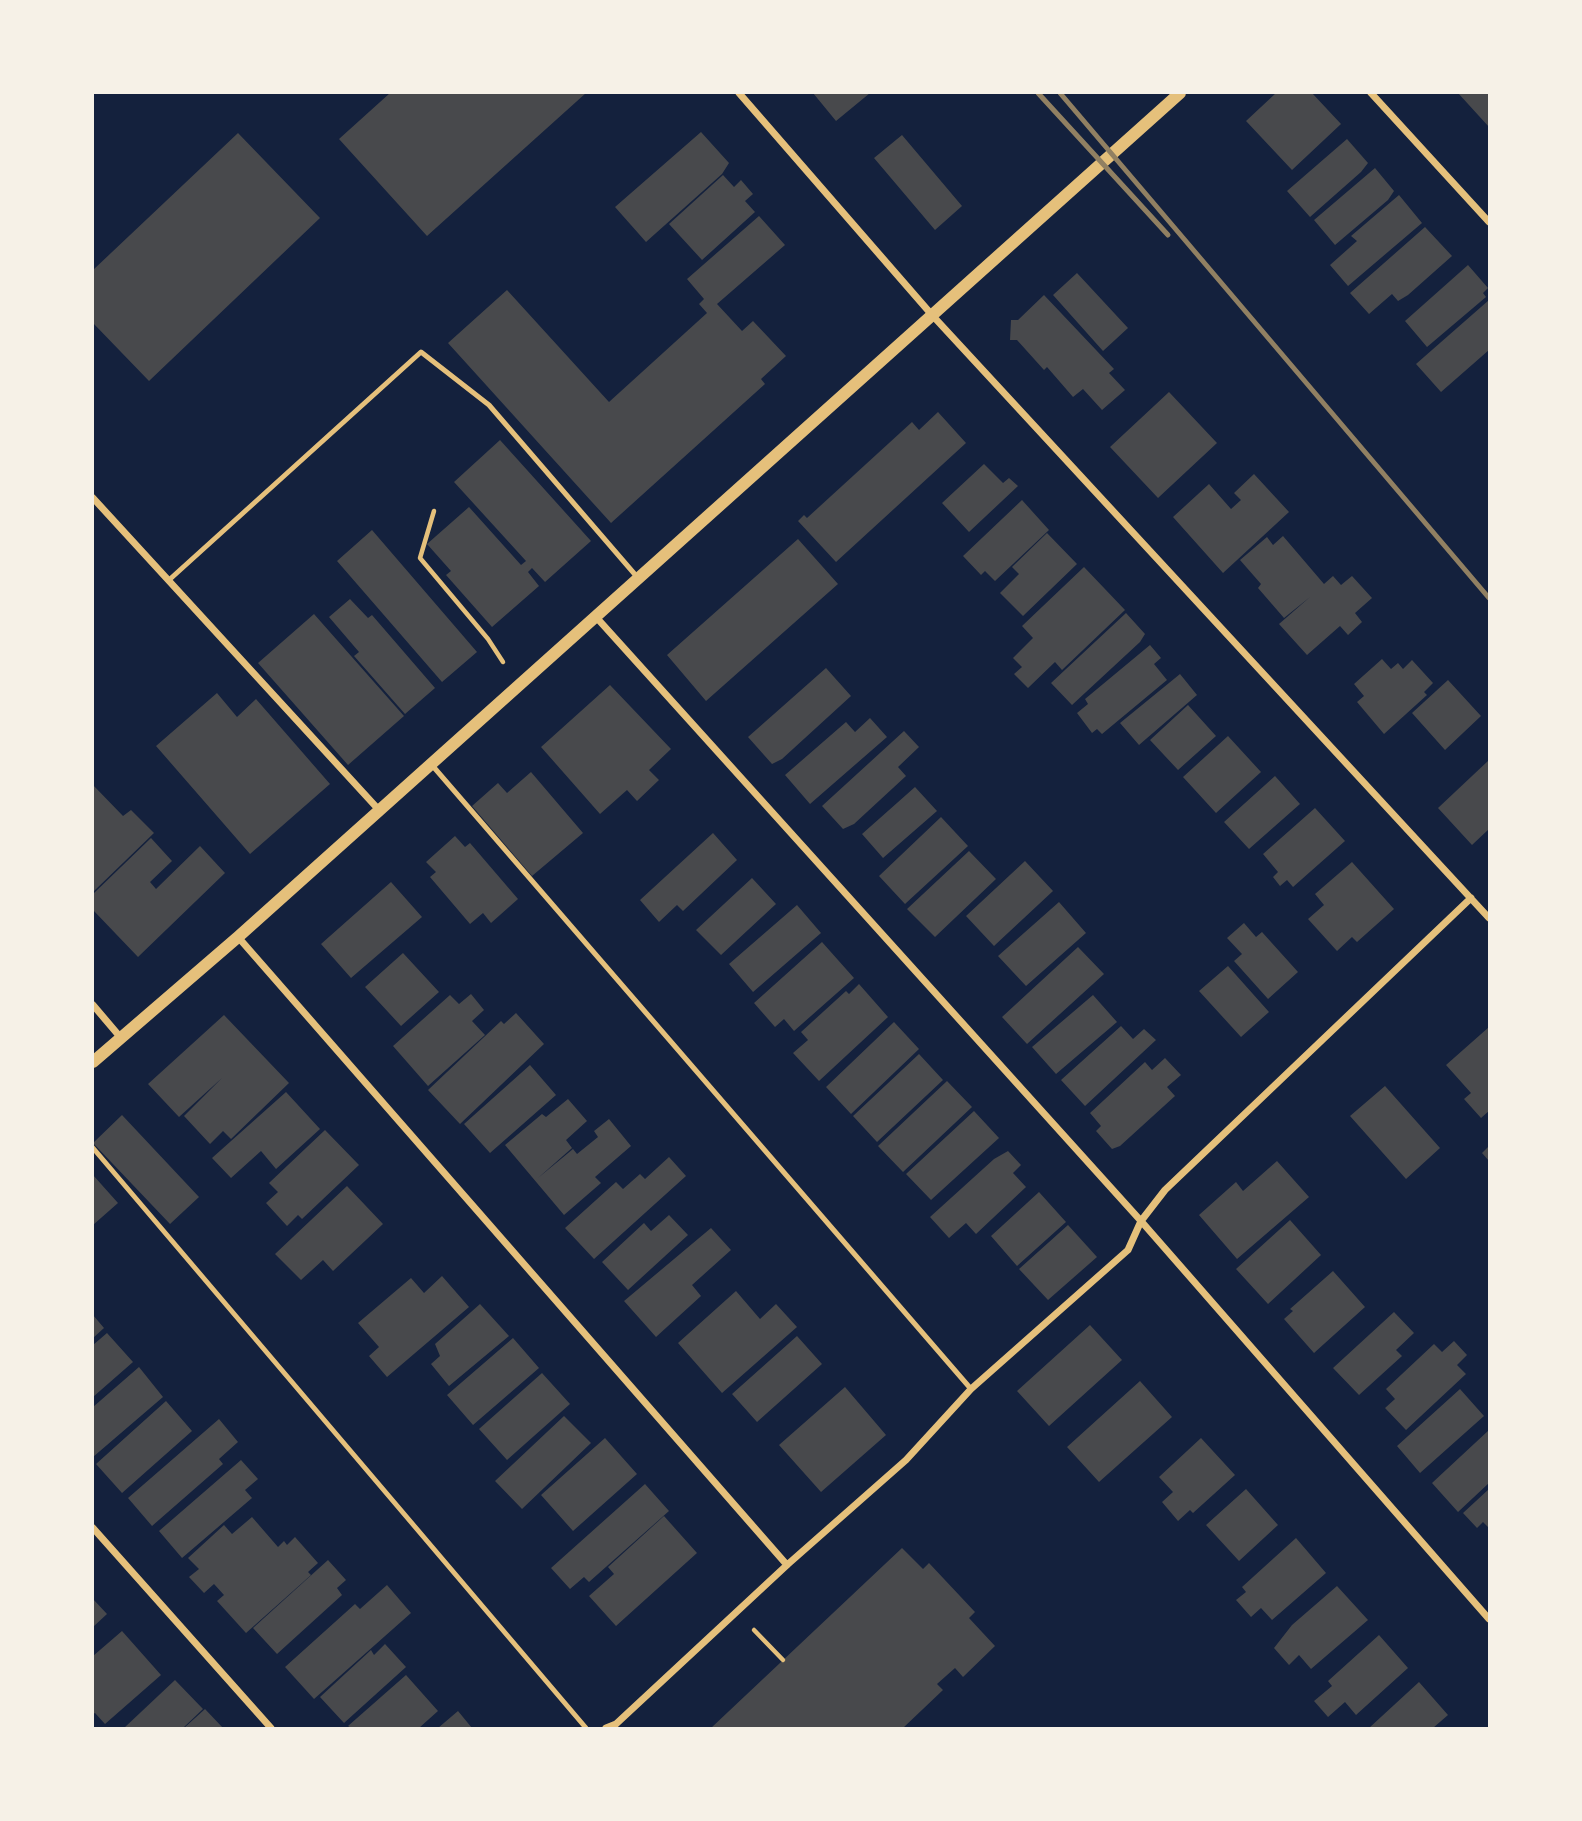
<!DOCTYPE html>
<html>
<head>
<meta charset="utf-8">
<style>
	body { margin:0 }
	#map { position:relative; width:1582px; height:1821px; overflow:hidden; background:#14213d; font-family:Figtree,sans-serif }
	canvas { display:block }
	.frame { position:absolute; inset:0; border:94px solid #f6f1e7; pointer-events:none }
</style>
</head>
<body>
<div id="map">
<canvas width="1582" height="1821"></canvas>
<div class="frame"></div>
</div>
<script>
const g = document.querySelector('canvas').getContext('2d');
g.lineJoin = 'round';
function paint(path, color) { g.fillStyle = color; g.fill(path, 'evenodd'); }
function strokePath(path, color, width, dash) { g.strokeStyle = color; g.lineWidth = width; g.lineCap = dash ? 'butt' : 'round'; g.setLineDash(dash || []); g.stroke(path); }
const building = new Path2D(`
	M390 93H586L427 236 339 139Z
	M813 93H870L836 121Z
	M1276 93H1312L1341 124 1292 170 1246 121Z
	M1458 93H1489V127Z
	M701 132 729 163 722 174 646 242 615 207Z
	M238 133 320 218 149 381 93 323V270Z
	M902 135 962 206 935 230 874 158Z
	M1347 139 1368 163 1361 172 1310 217 1287 191Z
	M1375 168 1394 191 1388 200 1335 245 1314 220Z
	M723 175 734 187 741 180 753 194 745 201 755 212 702 260 669 224Z
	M1399 195 1422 223 1348 286 1330 265 1357 241 1351 236Z
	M759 216 785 245 717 304 742 331 753 321 786 356 761 379 765 384 611 523 448 343 507 290 609 402 707 313 699 304 704 299 687 279Z
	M1425 227 1452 256 1408 295 1398 301 1392 294 1369 314 1350 293Z
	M1468 265 1488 288 1483 293 1486 297 1427 347 1405 321Z
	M1077 273 1128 328 1103 351 1053 295Z
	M1044 295 1114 369 1109 373 1125 390 1102 410 1083 389 1073 397 1047 367 1044 370 1017 340H1010L1011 320H1018Z
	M1489 300V350L1441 392 1416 364Z
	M1169 392 1217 443 1158 498 1110 447Z
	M938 412 966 443 836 562 798 521 804 515 807 518 912 422 919 430Z
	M500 440 591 541 545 582 532 568 528 572 539 586 492 627 446 575 451 571 427 544 469 507 521 565 526 561 454 482Z
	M984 464 1003 483 1009 478 1018 486 969 532 942 503Z
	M1254 474 1289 512 1223 573 1173 517 1209 484 1231 509 1241 500 1234 493Z
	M1022 500 1049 530 995 581 985 571 981 575 963 556Z
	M372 530 477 652 442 682 337 561Z
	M1047 533 1077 564 1023 616 1000 593 1019 574 1012 567Z
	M1283 536 1324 584 1333 576 1341 585 1352 576 1372 598 1355 613 1362 622 1348 635 1340 626 1307 655 1279 624 1310 597 1284 618 1258 588 1261 584 1240 560 1267 537 1273 545Z
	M798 539 838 584 706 701 667 655Z
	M1084 567 1125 610 1062 670 1055 662 1028 688 1014 674 1022 667 1013 658 1033 638 1022 626Z
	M350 599 368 618 372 615 435 688 405 714 354 656 359 652 329 617Z
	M1126 613 1145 634 1140 642 1072 705 1051 683Z
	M314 614 404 716 348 765 258 663Z
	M1150 645 1161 658 1154 664 1167 680 1102 734 1097 729 1092 733 1077 713 1088 704 1085 699Z
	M1382 659 1391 669 1398 663 1403 669 1412 660 1433 683 1424 692 1427 695 1384 734 1357 702 1364 696 1354 684Z
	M826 668 851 696 782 759 772 764 748 737Z
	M1180 674 1197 695 1139 745 1120 723Z
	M1448 680 1481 716 1445 750 1412 713Z
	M610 685 671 749 649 770 659 780 637 801 627 790 600 814 541 747Z
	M217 693 237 717 256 699 330 784 250 854 156 746Z
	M1188 705 1216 736 1178 770 1150 740Z
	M870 718 887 737 810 804 785 775 846 722 855 732Z
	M904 731 919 747 898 767 906 776 854 824 843 829 822 806Z
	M1228 736 1261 772 1216 813 1183 777Z
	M1489 760V829L1472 845 1438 808Z
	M531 772 583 833 532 876 472 806 498 783 507 793Z
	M1275 776 1300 804 1249 849 1224 822Z
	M93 785 123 816 131 810 154 833 93 892Z
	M915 787 937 811 883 858 862 834Z
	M1315 808 1345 841 1293 887 1287 880 1280 886 1273 877 1278 872 1263 854Z
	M941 817 968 846 905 904 879 876Z
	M713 833 737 860 683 911 677 905 659 922 640 900Z
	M455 836 465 847 470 843 518 899 491 923 483 913 470 924 430 877 436 872 426 862Z
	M151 838 172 861 150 882 156 889 200 846 225 873 138 957 93 910V894Z
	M969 851 996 879 935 937 907 909Z
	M1025 861 1053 891 994 946 966 916Z
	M1352 862 1394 909 1357 942 1352 937 1337 951 1308 919 1324 905 1315 894Z
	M752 878 776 904 721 955 696 930Z
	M391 882 422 917 351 978 321 944Z
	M1059 902 1086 933 1026 986 998 956Z
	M797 905 821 933 753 992 729 964Z
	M1244 923 1256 937 1262 932 1298 972 1268 999 1234 961 1242 954 1227 938Z
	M822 942 854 978 794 1031 784 1019 775 1027 754 1003Z
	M1078 947 1104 974 1027 1044 1002 1017Z
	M403 953 439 992 401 1026 365 987Z
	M1228 966 1269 1012 1241 1037 1199 991Z
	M859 984 888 1017 819 1081 793 1053 808 1040 801 1032 846 991 849 994Z
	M471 994 484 1010 472 1021 485 1035 428 1086 393 1046 450 995 459 1004Z
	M1093 995 1117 1022 1056 1074 1032 1047Z
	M516 1013 544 1044 460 1124 428 1090 501 1021 504 1024Z
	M224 1015 289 1083 231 1139 223 1131 210 1144 184 1116 222 1078 179 1117 148 1084Z
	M894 1022 919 1049 851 1114 826 1087Z
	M1121 1026 1133 1039 1144 1029 1156 1040 1085 1106 1061 1080Z
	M1489 1027V1111L1481 1118 1464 1099 1471 1093 1446 1065Z
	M919 1054 943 1080 877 1142 853 1116Z
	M1165 1058 1181 1075 1167 1087 1175 1096 1120 1146 1112 1149 1096 1131 1101 1126 1090 1113 1145 1062 1152 1070Z
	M530 1065 556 1095 490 1153 464 1124Z
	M947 1081 972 1107 903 1172 878 1146Z
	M1385 1086 1440 1148 1406 1179 1350 1116Z
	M286 1092 320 1129 276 1169 261 1151 231 1178 212 1158Z
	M568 1099 587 1121 566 1140 572 1148 538 1178 573 1149 577 1154 598 1137 594 1131 609 1119 631 1146 595 1177 601 1183 564 1215 505 1145 542 1114 546 1117Z
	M974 1111 999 1138 931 1200 906 1174Z
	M122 1115 199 1197 170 1224 93 1143Z
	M325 1130 359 1165 302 1219 298 1215 287 1226 266 1203 278 1192 269 1183Z
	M1489 1146V1161L1482 1153Z
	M1008 1151 1021 1165 1013 1173 1026 1187 976 1234 966 1223 949 1238 930 1217 994 1159Z
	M669 1157 686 1176 594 1259 565 1228 616 1182 623 1189 640 1174 645 1179Z
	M1277 1161 1309 1197 1237 1259 1199 1215 1236 1182 1243 1191Z
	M93 1175 118 1203 93 1225Z
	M347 1186 383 1224 333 1271 323 1260 301 1280 275 1254Z
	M1039 1192 1066 1222 1017 1266 991 1236Z
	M669 1215 688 1235 628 1290 602 1262 644 1223 651 1231Z
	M1290 1220 1321 1255 1268 1304 1236 1269Z
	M1068 1225 1097 1257 1048 1300 1019 1269Z
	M711 1228 731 1250 692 1285 701 1296 656 1337 624 1301Z
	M1333 1271 1365 1307 1314 1353 1284 1319 1293 1311 1290 1309Z
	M442 1276 469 1307 387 1377 369 1356 379 1347 358 1323 411 1278 424 1293Z
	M736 1291 760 1319 776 1304 797 1327 722 1393 678 1343Z
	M480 1304 509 1336 449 1386 431 1364 440 1356 435 1344Z
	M1394 1312 1414 1333 1396 1350 1402 1356 1359 1395 1333 1368Z
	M93 1315 104 1328 93 1338Z
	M1090 1325 1122 1360 1049 1426 1017 1391Z
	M107 1333 133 1362 93 1397V1345Z
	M797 1336 822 1364 757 1422 732 1394Z
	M513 1338 539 1368 473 1425 447 1395Z
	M1454 1341 1467 1355 1457 1365 1466 1374 1406 1430 1385 1408 1395 1399 1386 1389 1434 1344 1442 1352Z
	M139 1367 163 1397 93 1457V1407Z
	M542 1373 570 1404 507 1460 479 1429Z
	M1140 1381 1172 1417 1099 1482 1067 1447Z
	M845 1387 886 1435 821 1492 779 1445Z
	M1460 1389 1484 1416 1420 1473 1397 1446Z
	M166 1401 192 1431 122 1493 96 1464Z
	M564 1416 591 1443 522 1509 495 1481Z
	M219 1419 238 1442 219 1459 223 1464 152 1526 128 1498Z
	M1489 1430V1483L1458 1512 1432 1483Z
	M605 1438 637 1474 573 1531 541 1495Z
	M1201 1438 1235 1475 1193 1513 1190 1510 1178 1521 1162 1502 1173 1492 1159 1477Z
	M241 1460 258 1479 245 1490 252 1498 182 1558 159 1531Z
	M645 1484 669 1511 589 1582 584 1577 570 1589 551 1568Z
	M1246 1489 1278 1525 1239 1561 1206 1525Z
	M1489 1489V1528L1483 1522 1477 1528 1463 1513Z
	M664 1516 697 1553 616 1626 589 1596 614 1574 608 1567Z
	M252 1517 278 1547 284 1541 287 1545 295 1537 318 1563 308 1572 311 1575 246 1633 217 1601 224 1595 214 1584 204 1593 189 1577 199 1569 188 1558 224 1525 232 1534Z
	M1296 1538 1326 1573 1272 1620 1261 1608 1251 1617 1236 1600 1246 1592 1242 1587Z
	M902 1548 923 1569 929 1563 975 1612 969 1618 995 1646 963 1677 955 1668 937 1684 943 1690 903 1728H711Z
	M328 1560 346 1580 337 1588 342 1595 277 1654 253 1628Z
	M387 1585 411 1613 314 1699 285 1667 355 1604 360 1609Z
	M1337 1586 1368 1620 1311 1669 1299 1655 1289 1665 1274 1648 1292 1625Z
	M93 1599 107 1614 93 1627Z
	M122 1631 161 1675 105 1724 95 1713 93 1714V1656Z
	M1379 1635 1408 1668 1356 1715 1345 1702 1328 1717 1314 1701 1332 1686 1328 1681Z
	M385 1644 406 1667 344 1723 320 1697 371 1650 374 1655Z
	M406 1675 438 1711 419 1728H351L348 1726Z
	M175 1680 203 1709 183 1728H124Z
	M1419 1682 1448 1715 1433 1728H1369Z
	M205 1709 223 1728H184Z
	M458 1711 472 1728H438Z`);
const path = new Path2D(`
	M434 511 420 558 488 639 503 662
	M754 1630 783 1660`);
const service = new Path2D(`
	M169 580 421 352 489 405 638 578
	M431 764 971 1389
	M93 1148 586 1728`);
const minor = new Path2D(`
	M739 93 932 315 1489 918
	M1371 93 1489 222
	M93 498 379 810
	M596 617 1141 1221 1489 1619
	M238 937 787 1565
	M93 1005 121 1038
	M93 1528 271 1728
	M606 1728 616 1724 787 1565 906 1460 971 1389 1128 1250 1141 1221 1165 1190 1471 898`);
const tertiary = new Path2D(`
	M93 1062 238 937 1180 93`);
const rail = new Path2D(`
	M1038 93 1168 235
	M1060 93 1489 598`);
paint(building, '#48494c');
strokePath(path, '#e5c07b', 4.5);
strokePath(service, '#e5c07b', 5);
strokePath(minor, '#e5c07b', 7);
strokePath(tertiary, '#e5c07b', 12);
strokePath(rail, '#918062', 5);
</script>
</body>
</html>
